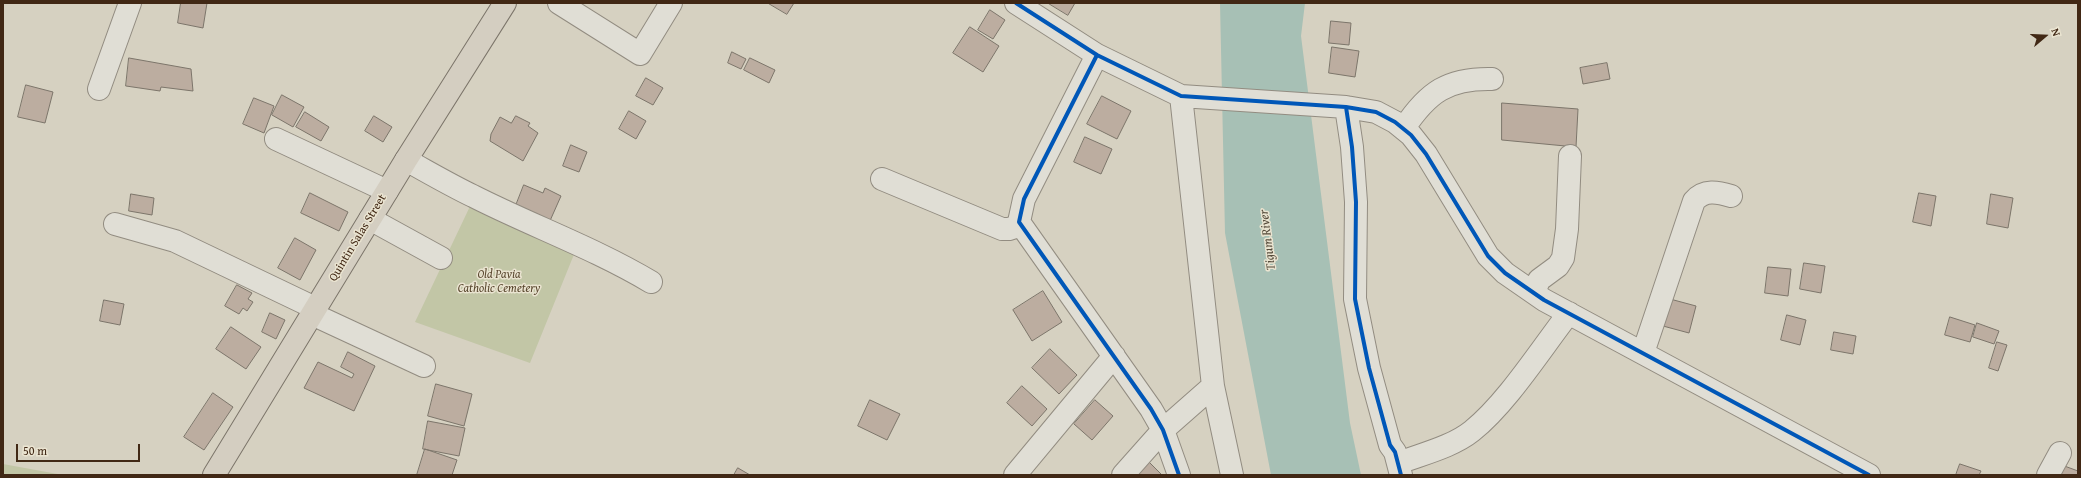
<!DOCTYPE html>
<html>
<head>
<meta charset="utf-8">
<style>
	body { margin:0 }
	#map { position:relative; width:2081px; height:478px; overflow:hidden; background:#d6d1c1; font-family:"Gentium Book Plus",serif }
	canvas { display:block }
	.frame { position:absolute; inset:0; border:4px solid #412815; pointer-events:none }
	.north { position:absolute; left:2025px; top:16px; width:40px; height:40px; -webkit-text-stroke:3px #eae4d1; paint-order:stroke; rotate:71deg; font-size:11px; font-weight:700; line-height:16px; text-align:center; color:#412815 }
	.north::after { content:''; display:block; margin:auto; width:14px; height:18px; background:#412815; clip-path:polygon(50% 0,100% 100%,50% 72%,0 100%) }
	.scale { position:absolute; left:16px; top:444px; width:124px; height:18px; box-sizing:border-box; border:2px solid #412815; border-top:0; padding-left:5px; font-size:12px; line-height:14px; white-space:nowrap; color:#412815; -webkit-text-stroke:3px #eae4d1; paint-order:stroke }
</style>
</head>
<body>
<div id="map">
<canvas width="2081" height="478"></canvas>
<div class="frame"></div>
<div class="north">N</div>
<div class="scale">50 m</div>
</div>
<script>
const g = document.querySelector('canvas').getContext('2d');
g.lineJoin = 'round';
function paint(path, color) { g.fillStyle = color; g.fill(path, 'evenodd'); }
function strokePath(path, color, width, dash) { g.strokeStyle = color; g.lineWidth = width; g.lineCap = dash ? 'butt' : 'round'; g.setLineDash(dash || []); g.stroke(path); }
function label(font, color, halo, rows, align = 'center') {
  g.font = font + ' "Gentium Book Plus",serif'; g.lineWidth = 3; g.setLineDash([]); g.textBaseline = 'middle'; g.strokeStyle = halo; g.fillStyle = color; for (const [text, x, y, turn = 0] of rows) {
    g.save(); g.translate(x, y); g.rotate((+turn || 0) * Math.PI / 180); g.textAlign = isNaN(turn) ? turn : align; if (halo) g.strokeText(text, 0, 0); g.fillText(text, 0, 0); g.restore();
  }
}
const green = new Path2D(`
	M473 200 577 247 530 363 415 322Z
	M3 464 63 475H3Z`);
const water = new Path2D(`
	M1220 3H1305L1301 36 1350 423 1361 475H1271L1225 233Z`);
const building = new Path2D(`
	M181 3H207L203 28 178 23Z
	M768 3H794L787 14Z
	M1048 3H1075L1068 15Z
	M990 10 1005 20 993 39 978 30Z
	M1331 21 1351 23 1349 45 1329 43Z
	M970 27 999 46 983 72 953 53Z
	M1332 47 1359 51 1355 77 1329 73Z
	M732 52 746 59 741 69 728 63Z
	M129 58 191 69 193 91 161 87 160 91 126 86Z
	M750 58 775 70 769 83 744 70Z
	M1607 63 1610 79 1583 84 1580 68Z
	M646 78 663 88 653 105 636 96Z
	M26 85 53 92 45 123 18 117Z
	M282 95 304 107 293 127 272 115Z
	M1102 96 1131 111 1117 139 1087 124Z
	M254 98 274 106 264 133 243 124Z
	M1502 103 1578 109 1576 147 1502 140Z
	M629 111 646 121 636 139 619 129Z
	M305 112 329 127 321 141 296 127Z
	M374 116 392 127 383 142 365 131Z
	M516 116 530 123 528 126 538 133 523 161 490 141 491 134 500 117 511 123Z
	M1085 137 1112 149 1101 174 1074 162Z
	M571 145 587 152 579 172 563 166Z
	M524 185 543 193 545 188 561 196 549 223 515 208Z
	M310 193 348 212 339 231 301 213Z
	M1919 193 1936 196 1931 226 1913 222Z
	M131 194 154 198 152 215 129 211Z
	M1991 194 2013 198 2008 228 1987 224Z
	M295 238 316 250 300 280 278 268Z
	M1804 263 1825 266 1821 293 1800 289Z
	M1768 267 1791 269 1788 296 1765 293Z
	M237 285 252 293 248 299 253 302 247 311 243 308 239 314 225 306Z
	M1043 291 1062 322 1032 341 1013 310Z
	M1670 299 1696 306 1689 333 1663 326Z
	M104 300 124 304 120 325 100 321Z
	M270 313 285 320 276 339 262 332Z
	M1787 315 1806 320 1800 345 1781 340Z
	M1950 317 1975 325 1970 342 1945 335Z
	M1977 323 1999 331 1994 344 1973 337Z
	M231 327 261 347 246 369 216 349Z
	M1834 332 1856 336 1853 354 1831 350Z
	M1997 342 2007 345 1998 371 1989 368Z
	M1050 349 1077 375 1059 394 1032 368Z
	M348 352 375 366 354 411 304 388 318 362 352 378 354 374 341 367Z
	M436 384 472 394 464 426 428 416Z
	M1022 386 1047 409 1032 426 1007 403Z
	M213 393 233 407 204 450 184 437Z
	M870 400 900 414 887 440 858 426Z
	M1095 400 1113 416 1092 440 1074 424Z
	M428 421 465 428 459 456 423 449Z
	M425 449 457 460 452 475H417Z
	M1146 459 1162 475H1131Z
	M1960 464 1981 471 1979 475H1956Z
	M2059 464 2078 471V475H2055Z
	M738 468 750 475H734Z`);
const minor = new Path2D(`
	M559 3 640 54 671 3
	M1016 3 1097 55 1181 96 1346 107 1376 112 1395 122 1411 135 1426 154 1488 256 1505 273 1544 300 1869 475
	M1097 55 1024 199 1019 222 1151 409 1163 430 1179 475
	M99 89 130 3
	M1181 96 1213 386 1232 475
	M1346 107 1352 147 1356 202 1355 299 1369 368 1390 445 1395 452 1401 475
	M1404 128C1428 92 1448 78 1492 79
	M276 139 387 191
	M406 160C428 172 450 185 473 196 532 226 594 248 651 282
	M882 179 1002 229H1009L1021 225
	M370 219 441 258
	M115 224 175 241 315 308
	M1534 293 1539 280 1558 266 1563 258 1567 229 1570 156
	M312 314 424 366
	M1643 353 1694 201C1704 189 1718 192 1731 196
	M1399 463C1422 454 1452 447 1472 431 1507 403 1541 349 1569 313
	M1015 475 1114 356
	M1123 475 1163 430 1213 386
	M2048 475 2060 453`);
const major = new Path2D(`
	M214 475 406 160 505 3`);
const cycleway = new Path2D(`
	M1016 3 1097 55 1181 96 1346 107 1376 112 1395 122 1411 135 1426 154 1488 256 1505 273 1544 300 1869 475
	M1097 55 1024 199 1019 222 1151 409 1163 430 1179 475
	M1346 107 1352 147 1356 202 1355 299 1369 368 1390 445 1395 452 1401 475`);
const streetNames = [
	["Quintin Salas Street",358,238,-59]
];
const parkNames = [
	["Old Pavia",499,275],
	["Catholic Cemetery",499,289]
];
const waterNames = [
	["Tigum River",1268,240,-97]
];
paint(green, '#c2c6a6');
paint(water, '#a7c0b5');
paint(building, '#bcada0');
strokePath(building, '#7c756a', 1);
strokePath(minor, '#928c81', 24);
strokePath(major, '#7c756a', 24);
strokePath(minor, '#e0ded5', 22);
strokePath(major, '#d4cec1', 22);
strokePath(cycleway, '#0057b8', 4);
label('12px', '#412815', '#eae4d1', streetNames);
label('italic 12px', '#58462d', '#eae4d1', parkNames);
label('italic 13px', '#564c3c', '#eae4d1', waterNames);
</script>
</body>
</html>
